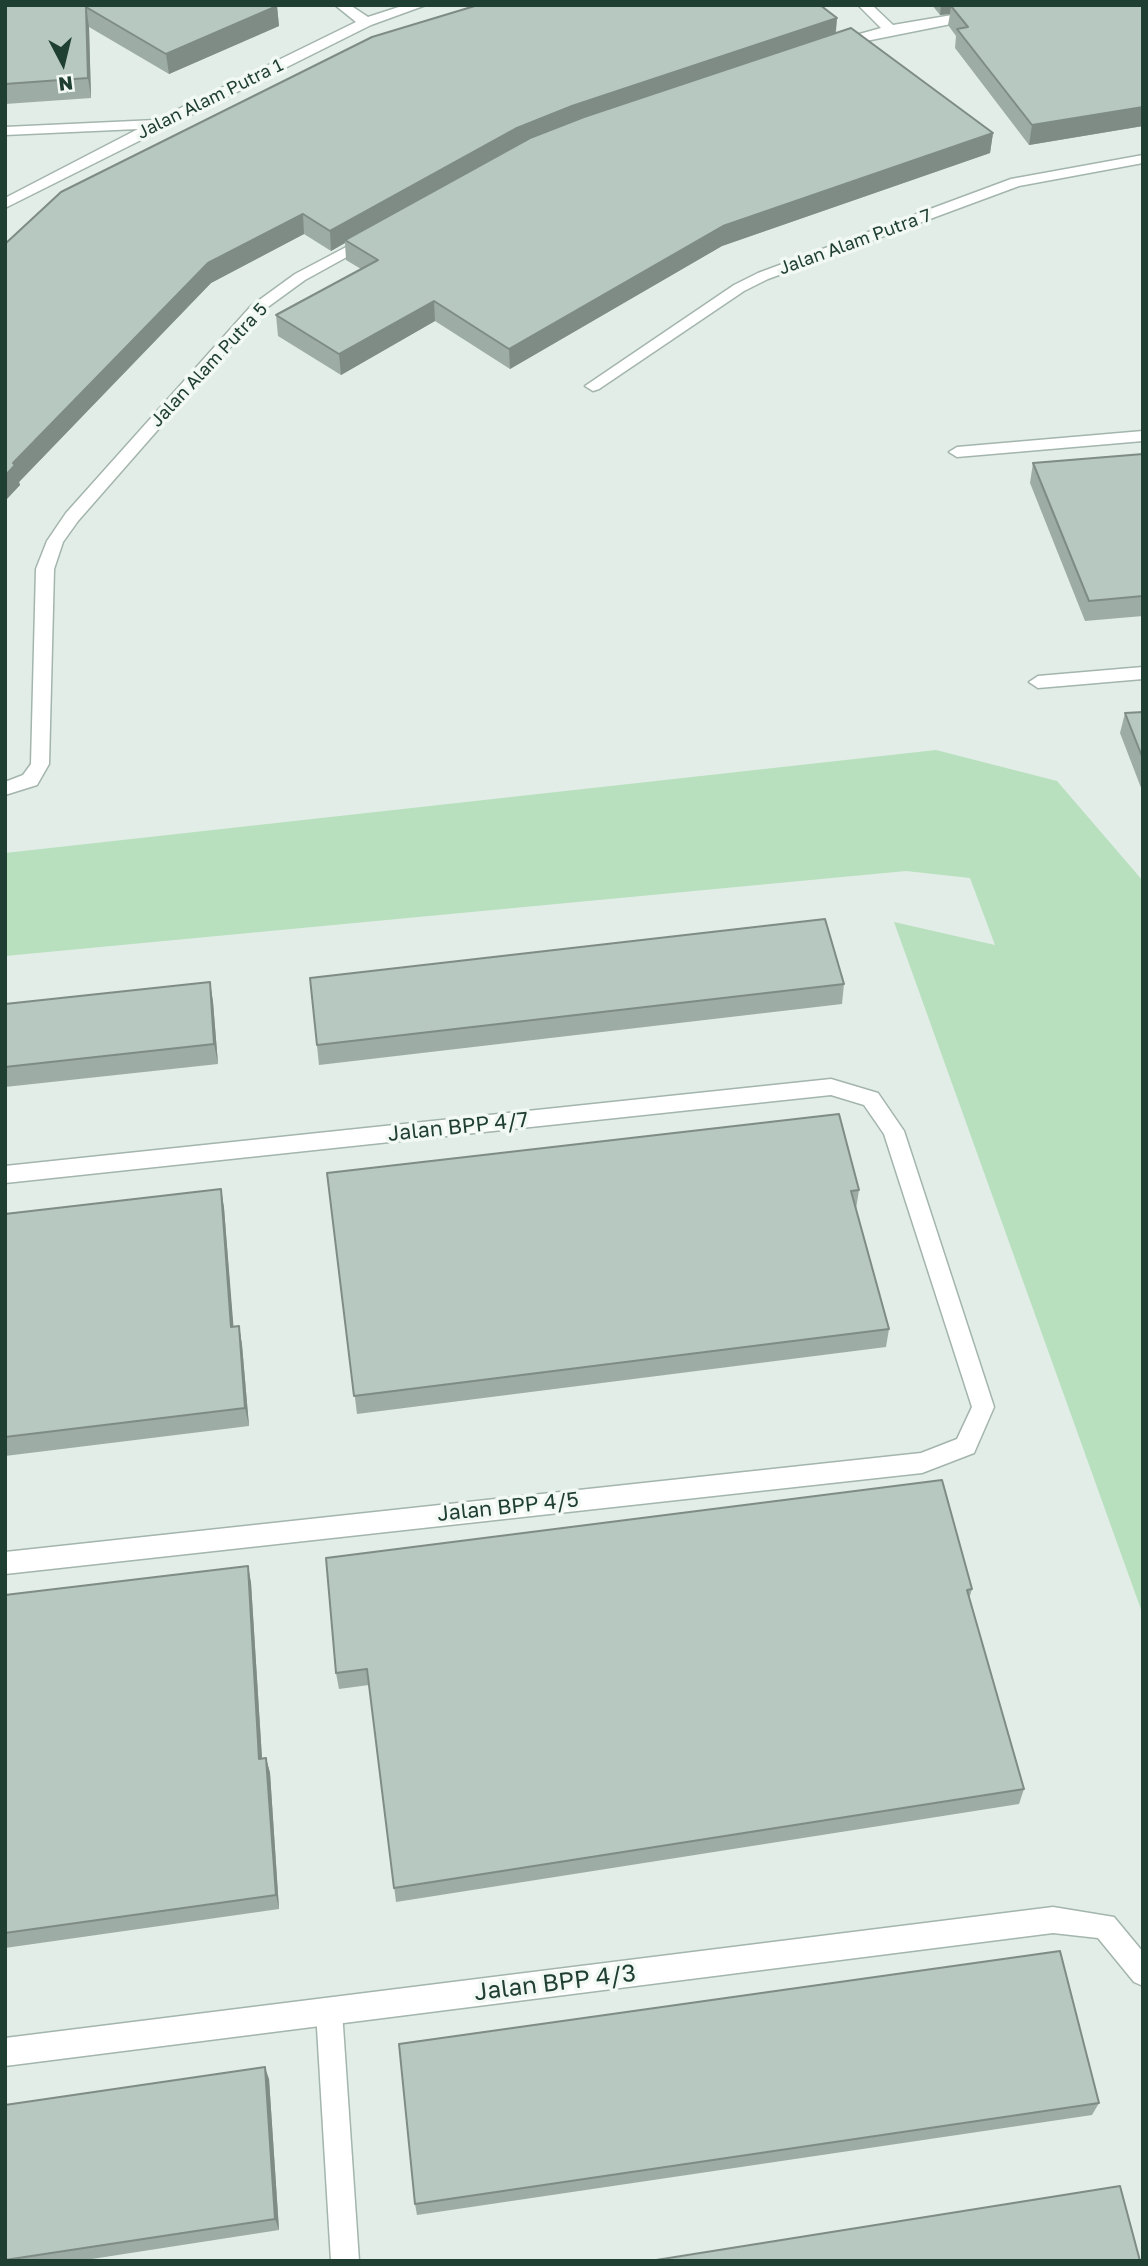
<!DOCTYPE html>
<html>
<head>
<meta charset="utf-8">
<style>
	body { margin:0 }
	#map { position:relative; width:1148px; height:2266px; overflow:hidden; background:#e1ede6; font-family:"Golos Text",sans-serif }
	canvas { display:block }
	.frame { position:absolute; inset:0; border:7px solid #203f33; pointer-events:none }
	.north { position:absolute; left:28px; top:28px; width:70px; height:70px; -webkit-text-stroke:5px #f2f9f5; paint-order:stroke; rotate:173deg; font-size:19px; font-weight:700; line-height:28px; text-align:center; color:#203f33 }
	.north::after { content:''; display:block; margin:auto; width:24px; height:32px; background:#203f33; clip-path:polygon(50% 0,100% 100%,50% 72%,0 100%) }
</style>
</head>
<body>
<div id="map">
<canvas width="1148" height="2266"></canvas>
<div class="frame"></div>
<div class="north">N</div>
</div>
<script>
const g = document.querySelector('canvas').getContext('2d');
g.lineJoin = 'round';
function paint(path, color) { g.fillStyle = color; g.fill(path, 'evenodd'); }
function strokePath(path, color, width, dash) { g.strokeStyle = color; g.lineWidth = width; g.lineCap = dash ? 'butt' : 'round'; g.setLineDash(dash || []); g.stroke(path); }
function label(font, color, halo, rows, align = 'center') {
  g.font = font + ' "Golos Text",sans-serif'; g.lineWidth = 7; g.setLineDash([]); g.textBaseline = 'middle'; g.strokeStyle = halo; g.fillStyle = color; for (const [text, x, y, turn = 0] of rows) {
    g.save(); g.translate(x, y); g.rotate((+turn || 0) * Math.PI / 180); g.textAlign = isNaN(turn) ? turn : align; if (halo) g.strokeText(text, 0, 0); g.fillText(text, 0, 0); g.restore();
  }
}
const green = new Path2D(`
	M936 750 1057 781 1143 881V1615L894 922 995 945 970 878 906 871 5 956V853Z`);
const lane = new Path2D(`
	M329 1998 339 2001 342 2011 359 2261H331L316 2011 319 2001Z`);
const street = new Path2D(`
	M335 5H350L368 17 405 5H426L371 25 5 208V198L138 129 5 135V127L156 120 356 22Z
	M858 5H872L893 25 976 11 983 15 976 19 831 48V42L881 28Z
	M1143 155V163L1019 186 768 279 744 291 599 389 593 391 585 386 734 285 758 273 1011 179Z
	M369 235 376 239 374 242 305 280 261 312 78 521 63 542 54 569 49 764 37 785 5 795V782L23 775 31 764 36 569 47 541 66 513 251 306 295 274Z
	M1143 431V441L957 457 949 452 957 447Z
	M1143 667V679L1038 688 1029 682 1038 676Z
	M831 1079 878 1093 904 1131 994 1407 974 1453 922 1473 5 1574V1552L921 1453 957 1439 972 1407 884 1134 864 1105 831 1095 5 1183V1166Z
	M1053 1907 1114 1917 1143 1952V1986L1134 1982 1098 1938 1053 1933 5 2066V2038Z`);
const wall = new Path2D(`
	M5 5 277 6 279 26 169 74 89 27 91 98 5 104Z
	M932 5H1143V126L1029 145 955 48 956 36 948 25 950 14 940 15Z
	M837 18 836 33 993 133 990 153 722 246 510 369 435 321 341 375 278 336 276 315 361 269 346 260 345 243 331 251 304 234 211 283 19 482 20 485 5 501V244Z
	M1143 454V616L1085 621 1030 483 1033 463Z
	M1143 712V793L1120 733 1125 713Z
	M310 978 844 984 842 1004 319 1065Z
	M210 982 213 1002 218 1064 5 1087V1004Z
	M327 1173 859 1190 856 1209 889 1329 886 1347 357 1414Z
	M221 1189 224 1208 233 1327 239 1326 242 1345 249 1426 5 1456V1214Z
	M248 1566 251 1583 262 1759 266 1758 270 1773 279 1909 5 1948V1595Z
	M972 1589 969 1599 1024 1789 1019 1804 396 1902 369 1685 339 1689 336 1673Z
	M269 2079 279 2230 79 2261H5Z
	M1099 2103 1092 2115 417 2215 415 2204Z`);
const shadedWall = new Path2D(`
	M941 5H997L951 6 950 14 940 15Z
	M277 6 279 26 169 74 166 54Z
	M86 7 89 27 91 98 88 78Z
	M837 18 835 37 345 240V243L331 251 330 231 517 128 572 106Z
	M1143 107V126L1029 145 1032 125Z
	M993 133 990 153 722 246 510 369 509 349 723 226Z
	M303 214 304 234 211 283 19 482 20 485 5 501V476L13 463 208 263Z
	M434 301 435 321 341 375 339 354Z
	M210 982 213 1002 218 1064 214 1044Z
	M221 1189 224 1208 235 1345 231 1327Z
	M239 1326 242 1345 249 1426 245 1408Z
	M248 1566 251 1583 263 1774 259 1759Z
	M266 1758 270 1773 279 1909 276 1895Z
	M265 2067 269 2079 279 2230 275 2219Z`);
const building = new Path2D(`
	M5 5H275L277 6 166 54 86 7 88 78 5 84Z
	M478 5H820L837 18 572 106 517 128 330 231 303 214 208 263 13 463 15 465 5 476V244L61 192 372 37Z
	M956 5H1143V107L1032 125 957 29 968 27 951 6Z
	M851 28 993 133 723 226 509 349 434 301 339 354 276 315 378 260 345 240 530 138 584 117Z
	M1143 454V596L1089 601 1033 463Z
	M1143 712V759L1125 713Z
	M825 919 844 984 317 1045 310 978Z
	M210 982 214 1044 5 1067V1004Z
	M839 1114 859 1190 851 1191 889 1329 354 1396 327 1173Z
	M221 1189 231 1327 239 1326 245 1408 5 1437V1214Z
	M942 1480 972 1589 967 1590 1024 1789 394 1888 367 1669 336 1673 326 1558Z
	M248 1566 259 1759 266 1758 276 1895 5 1933V1595Z
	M1060 1951 1099 2103 415 2204 399 2044Z
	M265 2067 275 2219 5 2260V2105Z
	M1120 2186 1140 2261H650Z`);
const farStreetnames = [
	["Jalan Alam Putra 1",210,99,-26],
	["Jalan Alam Putra 7",855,242,-20],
	["Jalan Alam Putra 5",209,365,-47]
];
const streetNames = [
	["Jalan BPP 4/7",458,1127,-6],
	["Jalan BPP 4/5",508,1507,-6]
];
const nearStreetnames = [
	["Jalan BPP 4/3",555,1983,-7]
];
paint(green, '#b8e0be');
strokePath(lane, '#a3b5ad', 3);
strokePath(street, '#a3b5ad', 3);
paint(lane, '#fff');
paint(street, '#fff');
paint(wall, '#9daca4');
paint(shadedWall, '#7f8c86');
paint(building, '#b6c8bf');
strokePath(building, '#7f8c86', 2);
label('18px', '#203f33', '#f2f9f5', farStreetnames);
label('21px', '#203f33', '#f2f9f5', streetNames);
label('24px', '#203f33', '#f2f9f5', nearStreetnames);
</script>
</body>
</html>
